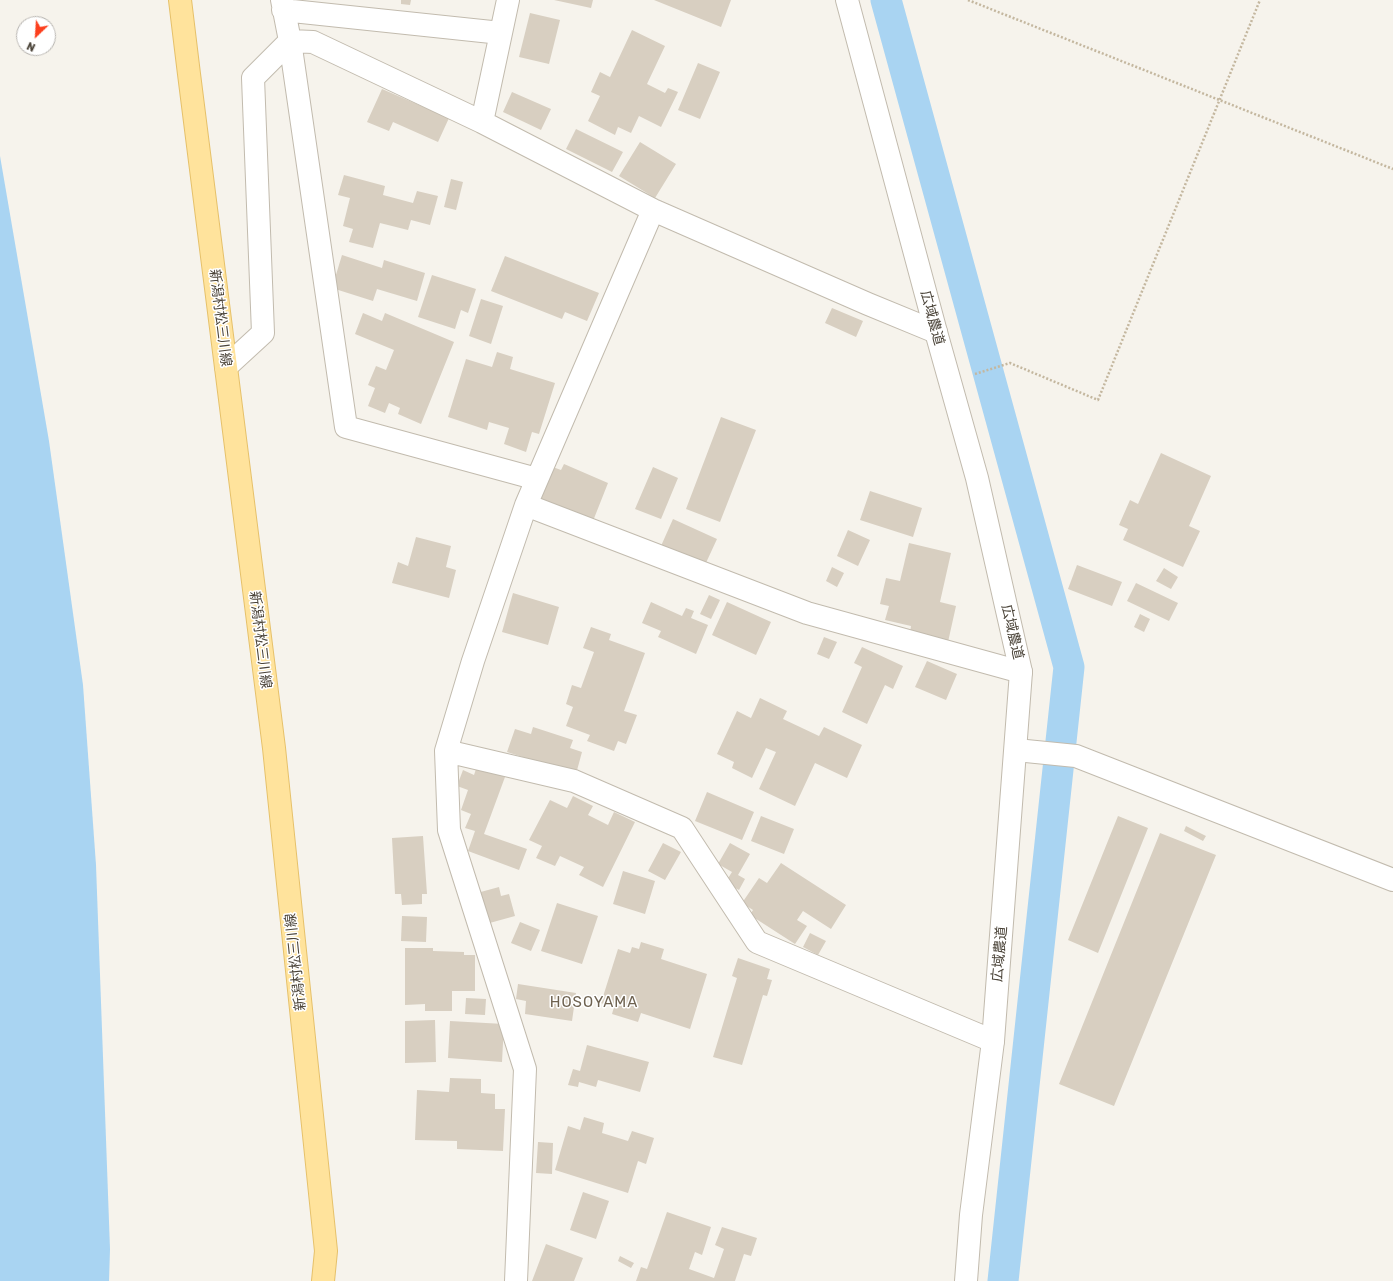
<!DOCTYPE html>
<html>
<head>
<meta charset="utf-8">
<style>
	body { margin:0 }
	#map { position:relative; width:1393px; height:1281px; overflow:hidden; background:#f6f3ec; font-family:Rubik,sans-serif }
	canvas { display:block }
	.north { position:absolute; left:16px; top:16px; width:40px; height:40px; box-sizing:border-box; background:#fff; border:1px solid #b7b4b0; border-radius:50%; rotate:205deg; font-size:11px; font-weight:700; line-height:16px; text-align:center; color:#4b4439 }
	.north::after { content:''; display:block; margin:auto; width:14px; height:18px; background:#fc3f1d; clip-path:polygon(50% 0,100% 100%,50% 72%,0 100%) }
</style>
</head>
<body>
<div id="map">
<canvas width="1393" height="1281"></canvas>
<div class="north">N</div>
</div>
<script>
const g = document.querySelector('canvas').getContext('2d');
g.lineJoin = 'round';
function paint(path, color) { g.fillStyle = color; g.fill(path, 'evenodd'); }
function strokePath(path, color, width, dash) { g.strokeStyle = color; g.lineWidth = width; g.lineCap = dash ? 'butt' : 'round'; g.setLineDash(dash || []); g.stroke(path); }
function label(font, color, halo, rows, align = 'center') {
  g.font = font + ' Rubik,"Noto Sans JP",sans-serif'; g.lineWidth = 3; g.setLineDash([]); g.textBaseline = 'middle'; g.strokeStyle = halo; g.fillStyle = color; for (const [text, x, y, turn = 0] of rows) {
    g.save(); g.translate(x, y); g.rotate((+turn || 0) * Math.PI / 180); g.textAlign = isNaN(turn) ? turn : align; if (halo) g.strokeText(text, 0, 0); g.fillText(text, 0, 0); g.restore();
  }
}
const water = new Path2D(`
	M0 156 49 441 83 685 96 865 110 1249 109 1281H0Z`);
const canal = new Path2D(`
	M886 0 1069 667 1003 1281`);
const building = new Path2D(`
	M401 0H411L410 5 401 4Z
	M554 0H593L591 8Z
	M654 0H731L721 27Z
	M530 13 560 20 549 64 519 57Z
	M632 30 665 46 647 84 665 93 668 88 678 92 661 127 639 116 631 133 618 127 615 135 588 121 600 96 591 92 600 72 610 77Z
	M698 63 720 72 700 119 678 110Z
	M382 89 449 118 438 142 393 122 389 131 367 122Z
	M512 92 551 109 541 130 503 112Z
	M576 129 623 152 612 172 566 149Z
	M640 142 676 164 655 198 619 176Z
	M344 175 385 186 383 195 413 203 417 191 438 196 430 225 411 220 408 230 380 223 373 248 349 242 353 229 343 226 350 198 338 195Z
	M451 179 463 182 456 210 444 207Z
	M342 255 382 268 384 260 425 273 417 301 377 289 373 301 332 288Z
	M505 256 599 293 587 321 565 312 562 319 491 291Z
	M432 275 476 289 468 313 461 310 455 329 418 317Z
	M481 299 503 306 491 344 469 336Z
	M832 308 863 321 856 337 825 323Z
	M363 313 382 321 385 313 454 342 421 424 398 414 400 408 389 403 385 413 368 406 375 388 368 385 376 366 386 370 394 350 355 334Z
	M497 352 513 357 510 369 555 383 539 434 532 432 526 452 504 444 509 428 489 422 487 430 448 417 466 359 492 367Z
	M721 417 756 430 720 522 686 509Z
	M1161 453 1211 476 1189 526 1200 531 1183 567 1123 540 1128 529 1119 525 1130 500 1138 504Z
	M564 464 608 483 593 521 537 498 550 466 561 470Z
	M653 467 678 478 661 519 635 509Z
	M870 491 922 508 913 537 860 520Z
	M673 519 717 539 705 565 661 546Z
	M848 530 870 540 858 566 837 556Z
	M416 537 451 546 446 567 456 570 449 598 392 583 398 562 408 566Z
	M909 543 951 553 940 602 956 606 948 642 910 633 911 626 885 620 889 606 880 604 886 578 900 581Z
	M1077 565 1122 582 1112 606 1068 589Z
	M832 567 844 573 837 587 826 581Z
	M1164 568 1178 577 1171 589 1156 581Z
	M1136 583 1178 603 1169 621 1127 601Z
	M513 593 559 607 548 645 502 632Z
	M709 595 720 600 711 619 700 614Z
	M651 602 682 616 686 608 694 611 691 618 708 625 696 654 658 637 661 631 642 623Z
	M727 602 771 622 756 655 712 635Z
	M1140 614 1150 619 1144 632 1134 627Z
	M591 627 611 634 609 640 645 653 624 711 637 715 626 744 618 741 614 751 587 741 590 735 566 726 573 707 566 704 572 685 581 688 594 652 583 648Z
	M824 637 837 642 829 659 817 654Z
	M862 647 903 666 893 689 885 685 867 724 842 712 862 667 854 663Z
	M927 661 957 674 946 700 915 687Z
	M760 698 787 711 783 719 819 736 824 727 862 745 847 778 815 763 795 806 759 789 776 752 766 748 752 778 732 768 734 762 717 754 737 711 751 718Z
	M533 727 573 740 570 748 582 752 576 774 507 752 515 729 531 734Z
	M477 766 505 777 484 834 527 849 519 870 468 851 475 831 465 828 471 814 461 810 468 790 457 786 463 770 474 775Z
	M707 792 754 812 742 840 695 821Z
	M573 796 593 806 588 815 608 825 614 812 635 822 603 887 579 875 584 867 560 856 555 866 536 858 542 846 529 840 550 800 567 808Z
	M761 816 794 829 784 854 751 841Z
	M1118 816 1148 828 1098 953 1068 940Z
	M1186 826 1206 836 1203 841 1184 831Z
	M1160 833 1216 855 1114 1106 1059 1084Z
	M423 836 427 894H422V904L402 905 401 894H395L392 838Z
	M663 843 681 852 665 880 648 871Z
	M730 843 750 854 738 875 745 879 739 890 725 883 732 872 718 864Z
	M781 863 846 905 831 929 803 911 797 920 807 926 795 944 750 915 753 910 742 903 759 878 767 883Z
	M623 871 655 881 645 914 613 904Z
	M499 887 501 896 509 894 515 916 486 924 477 893Z
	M557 903 598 916 582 964 541 951Z
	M402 916 427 917 426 942 401 941Z
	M520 922 540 930 531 951 511 943Z
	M810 933 826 941 818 955 803 947Z
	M641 942 664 949 661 959 707 974 690 1029 641 1013 638 1022 612 1014 614 1007 601 1003 618 949 630 953 632 947 639 949Z
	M405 948H433V951L464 952V955H475V991H452V1011H425V1004L405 1005Z
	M738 958 770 969 767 979 772 980 767 996 763 995 742 1065 713 1057 737 978 732 976Z
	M518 984 576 993 572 1021 525 1014 526 1001 516 999Z
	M466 998 486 999 485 1015 465 1014Z
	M435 1020 436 1062 405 1063V1021Z
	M450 1021 504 1024 502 1062 448 1058Z
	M587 1045 649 1062 640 1092 598 1080 596 1087 579 1082 578 1087 568 1085 573 1069 580 1071Z
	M450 1078 481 1079V1093L495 1094V1109H505L503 1151 457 1149V1141L415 1140 417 1090 449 1092Z
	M584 1117 604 1123 602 1133 628 1141 632 1131 654 1138 646 1164 638 1161 628 1193 555 1170 568 1126 580 1130Z
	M538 1142 553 1143 552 1174 536 1173Z
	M583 1192 609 1201 596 1239 570 1230Z
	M667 1212 711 1227 702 1255 695 1252 689 1269 714 1278 724 1249 715 1245 722 1227 757 1238 751 1256 744 1254 735 1281H636L641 1267 647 1269Z
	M546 1244 583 1258 574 1281H532Z
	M620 1256 634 1263 631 1268 618 1261Z`);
const path = new Path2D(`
	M968 0 1393 169
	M975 374 1010 363 1098 400 1260 0`);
const minor = new Path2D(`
	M282 0 290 41 346 427 537 479
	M283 10 501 33 482 122 653 210 868 304 936 332
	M501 33 508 0
	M226 367 263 333 253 78 290 41 313 42 482 122
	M526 505 807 613 1021 672
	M1016 750 1076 756 1393 880
	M446 751 574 781 682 828 757 942 993 1041
	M516 1281 525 1069 449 830 446 751 473 661 526 505 653 210`);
const tertiary = new Path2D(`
	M847 0 936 332 977 478 1021 672 993 1041 971 1215 966 1281`);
const primary = new Path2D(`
	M180 0 189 74 274 748 326 1251 323 1281`);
const streetNames = [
	["新潟村松三川線",220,318,83],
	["広域農道",932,318,75],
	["広域農道",1012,632,77],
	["新潟村松三川線",260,640,83],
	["広域農道",1000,954,-85],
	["新潟村松三川線",296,962,-96]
];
const neighbourhoodNames = [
	["HOSOYAMA",594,1003]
];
paint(water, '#a9d4f2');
strokePath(canal, '#a9d4f2', 31);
paint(building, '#d8cfc1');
strokePath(minor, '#c2bbae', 24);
strokePath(tertiary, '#c2bbae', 24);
strokePath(primary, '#e6c16a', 24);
strokePath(path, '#c4b79f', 2.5, [2, 2]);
strokePath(minor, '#fff', 22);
strokePath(tertiary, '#fff', 22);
strokePath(primary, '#ffe39c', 22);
label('14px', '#4b4439', '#fff', streetNames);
g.letterSpacing = '1px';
label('15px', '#6e6250', '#fff', neighbourhoodNames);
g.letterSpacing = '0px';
</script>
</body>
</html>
